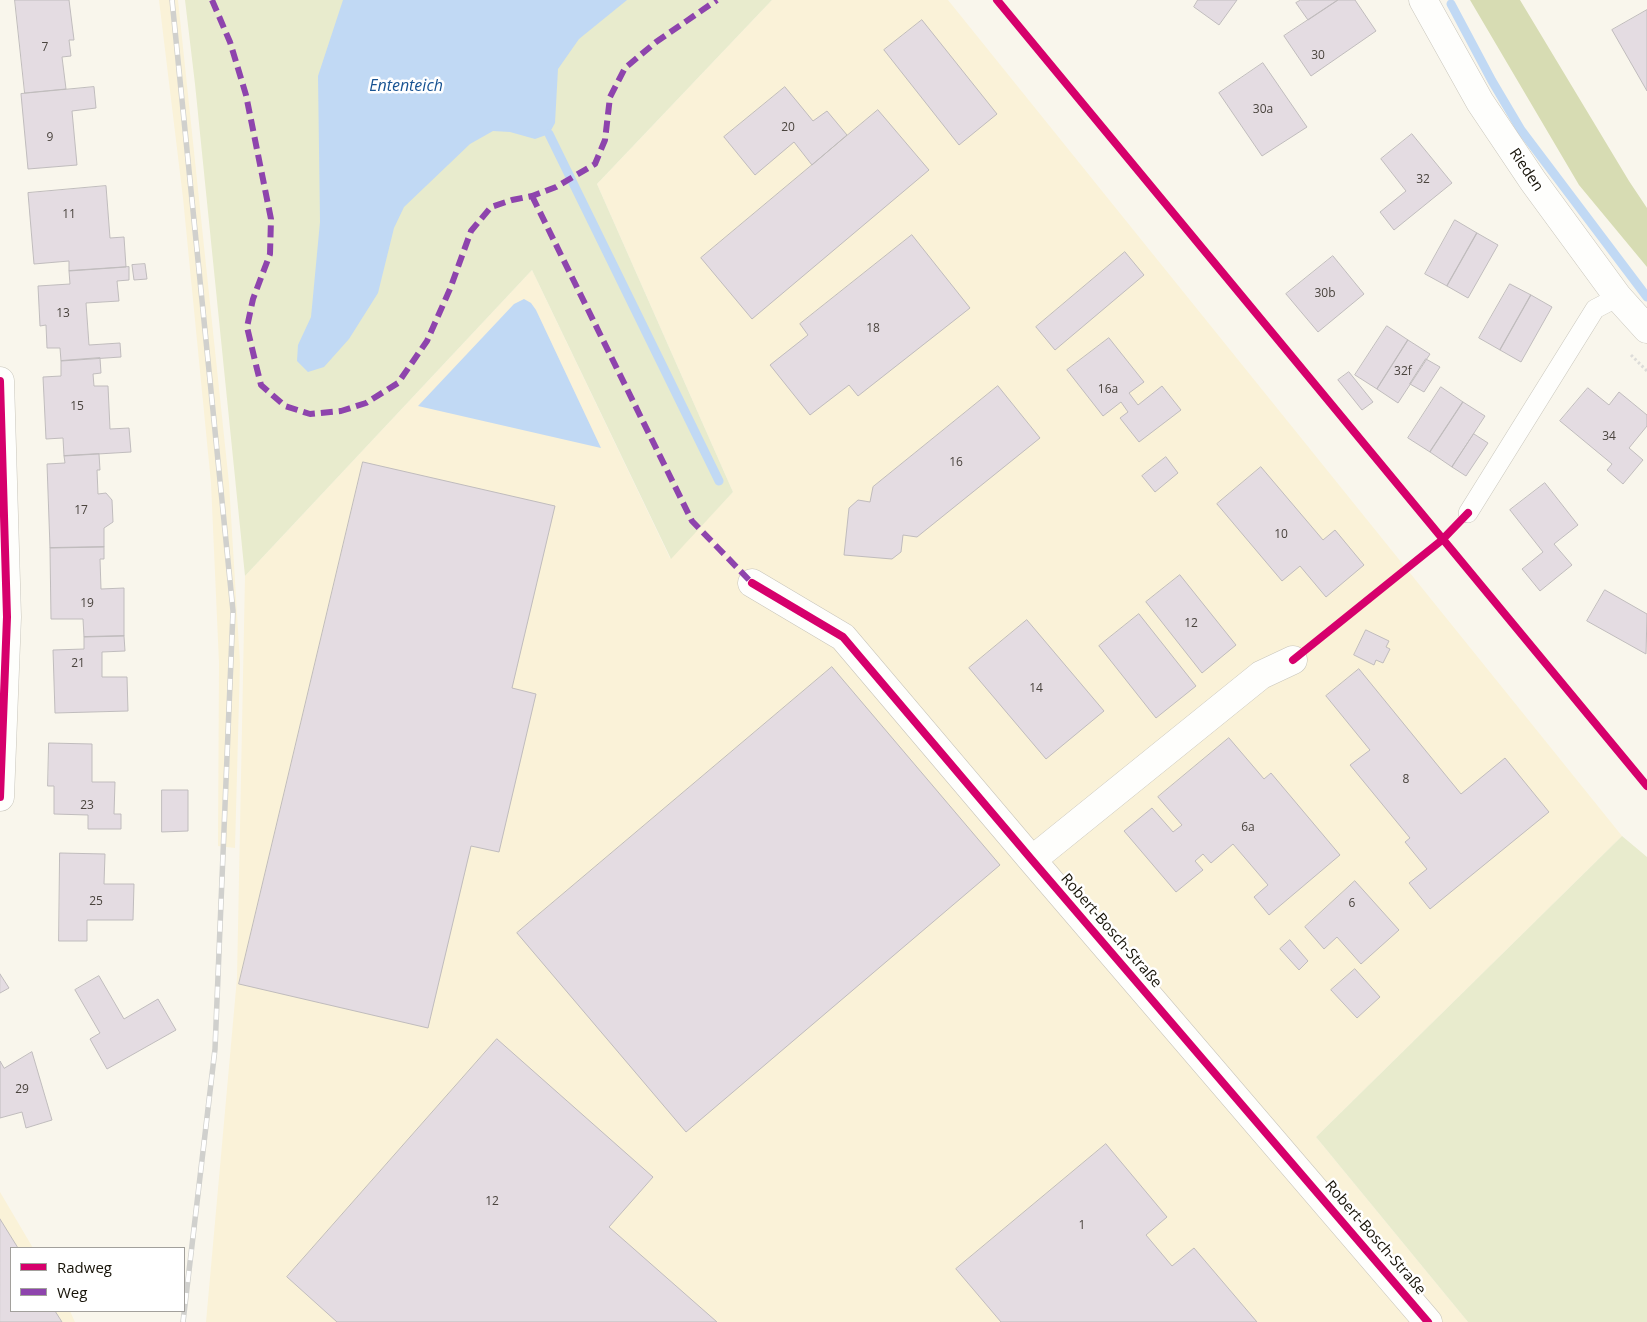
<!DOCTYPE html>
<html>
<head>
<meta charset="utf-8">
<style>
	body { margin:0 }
	#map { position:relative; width:1647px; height:1322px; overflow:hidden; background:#f9f6ec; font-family:"Open Sans",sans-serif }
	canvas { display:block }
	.legend { position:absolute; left:10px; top:1247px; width:175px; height:65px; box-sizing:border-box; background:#fff; border:1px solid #a2a09c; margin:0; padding:6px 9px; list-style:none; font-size:15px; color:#161207 }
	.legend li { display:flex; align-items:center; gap:10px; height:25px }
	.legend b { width:25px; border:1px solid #a2a09c }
</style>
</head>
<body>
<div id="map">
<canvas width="1647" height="1322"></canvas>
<ul class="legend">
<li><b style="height:6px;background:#d6006c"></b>Radweg</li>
<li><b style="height:6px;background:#8e44ad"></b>Weg</li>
</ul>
</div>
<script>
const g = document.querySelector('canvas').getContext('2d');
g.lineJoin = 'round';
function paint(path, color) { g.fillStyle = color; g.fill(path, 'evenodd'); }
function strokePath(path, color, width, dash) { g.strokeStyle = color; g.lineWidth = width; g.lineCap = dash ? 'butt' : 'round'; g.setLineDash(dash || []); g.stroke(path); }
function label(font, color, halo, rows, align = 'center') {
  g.font = font + ' "Open Sans",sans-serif'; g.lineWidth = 5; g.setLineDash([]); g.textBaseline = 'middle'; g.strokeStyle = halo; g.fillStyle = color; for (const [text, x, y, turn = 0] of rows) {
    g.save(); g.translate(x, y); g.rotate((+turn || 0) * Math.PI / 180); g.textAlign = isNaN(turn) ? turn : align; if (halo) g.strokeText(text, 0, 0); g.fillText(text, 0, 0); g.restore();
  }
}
const built = new Path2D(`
	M159 0H178L229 483 240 663 235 848 218 846 219 663 211 483 183 198Z
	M772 0H948L1622 836 1316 1137 1468 1322H206L237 978 245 576 532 270 670 558 733 492 597 184Z
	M0 1192 33 1248H11V1311H70L75 1322H0Z`);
const green = new Path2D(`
	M185 0H772L597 184 733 492 671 559 532 270 245 576 195 84Z
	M1622 836 1647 857V1322H1468L1316 1137Z`);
const forest = new Path2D(`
	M1470 0H1520L1629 181 1647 208V267L1579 185Z`);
const water = new Path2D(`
	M343 0H627L579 39 558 69 555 123 549 134 535 139 510 132 493 131 470 144 404 207 394 228 378 293 349 339 324 367 308 372 297 361 298 345 311 317 320 222 318 76Z
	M524 299 531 303 536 310 601 448 418 406 514 304Z`);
const stream = new Path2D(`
	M1451 4 1492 81 1521 130 1647 297
	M549 134 719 481`);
const building = new Path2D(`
	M15 0H69L74 40H69L71 56 62 57 66 89 25 93Z
	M1198 0H1237L1219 25 1194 7Z
	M1301 0H1338L1308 20 1296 3Z
	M1338 0H1355L1376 31 1311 76 1284 36Z
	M1647 10V91L1612 30Z
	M922 20 997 114 959 145 884 50Z
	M1263 63 1307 127 1262 156 1219 93Z
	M94 87 96 108 72 111 77 165 28 169 21 94Z
	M785 87 813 121 827 111 847 135 812 165 794 142 755 175 724 137Z
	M878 110 929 170 752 319 701 258Z
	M1412 134 1452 183 1394 230 1380 212 1406 191 1381 159Z
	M106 186 110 238 124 237 126 267 69 271V261L34 264 28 193Z
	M1455 220 1477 233 1447 286 1425 274Z
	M1477 233 1498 245 1468 298 1447 286Z
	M912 235 970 308 858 396 849 385 810 415 770 365 808 335 800 324Z
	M1125 252 1144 275 1055 350 1036 327Z
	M1333 256 1364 294 1318 332 1286 294Z
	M145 264 147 279 134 280 132 265Z
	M129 267V280L117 281 119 301 86 303 89 345 120 343 121 357 61 361 60 348H47L46 325 40 326 38 286 70 284 69 271Z
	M1510 284 1531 295 1500 350 1479 338Z
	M1531 295 1552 307 1521 362 1500 350Z
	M1387 326 1408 340 1377 389 1355 375Z
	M1109 338 1144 382 1129 393 1138 405 1162 386 1181 410 1139 442 1120 418 1128 412 1121 402 1103 416 1067 370Z
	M1408 340 1430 354 1398 403 1377 389Z
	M100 358 101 373 93 374 94 386H108L110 429 129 428 131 452 64 456 63 438 46 439 43 377 61 376V361Z
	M1426 359 1440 367 1424 392 1410 384Z
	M1349 372 1373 402 1362 410 1338 380Z
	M998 386 1040 438 917 537 903 535 901 552 892 559 844 555 849 508 858 500 870 502 873 487Z
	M1441 387 1463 402 1430 452 1408 438Z
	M1588 388 1609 405 1619 392 1647 415V426L1629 448 1643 460 1623 484 1607 470 1612 464 1560 421Z
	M1463 402 1485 416 1452 467 1430 452Z
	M1474 434 1488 443 1466 476 1452 467Z
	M99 454 100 470H97L98 494 106 493 112 500 113 522 104 528V547L50 548 47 464 65 463 64 456Z
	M1166 457 1178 473 1155 492 1142 476Z
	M363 462 555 506 512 688 536 694 499 852 471 846 428 1028 239 984Z
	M1261 467 1323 540 1335 530 1364 565 1326 597 1300 566 1282 581 1217 504Z
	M1545 483 1578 525 1554 544 1572 565 1540 591 1522 569 1543 552 1510 510Z
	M104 547V559H100L101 589 124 588V636L84 637 83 619H51L50 548Z
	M1180 575 1236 645 1202 673 1146 602Z
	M1605 590 1647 614 1646 654 1587 621Z
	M1139 614 1196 686 1156 718 1099 646Z
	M1027 620 1104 711 1046 759 969 668Z
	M1366 630 1389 641 1386 647 1390 649 1383 663 1376 660 1374 665 1354 655Z
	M124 636 125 651 102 652V677H127L128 711 55 713 53 650 84 649V637Z
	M832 667 1000 865 686 1132 517 933Z
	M1359 669 1461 794 1505 758 1549 812 1430 909 1409 883 1427 869 1405 842 1410 838 1350 765 1370 750 1326 696Z
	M1229 738 1264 779 1271 773 1340 855 1269 915 1254 897 1268 885 1233 844 1211 863 1203 854 1195 861 1203 870 1176 892 1124 831 1152 808 1173 832 1182 825 1158 797Z
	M49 743 92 744V782H115L114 814H121V829H88V815L54 814V786H48Z
	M162 790H188V831L162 832Z
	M60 853 105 854 104 884H134L133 920H87V941H59Z
	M1355 881 1399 930 1361 964 1337 937 1324 949 1305 927Z
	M1290 940 1308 961 1299 970 1280 949Z
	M1355 969 1380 997 1357 1018 1331 990Z
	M0 974 9 988 0 993Z
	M99 976 124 1019 158 999 176 1030 107 1069 90 1039 100 1033 75 990Z
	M497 1039 653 1177 609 1227 717 1322H337L287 1277Z
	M32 1052 52 1120 26 1128 22 1112 0 1118V1061L4 1068Z
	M1106 1144 1167 1217 1146 1235 1172 1266 1194 1248 1257 1322H1001L956 1269Z
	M0 1219 18 1248H11V1311H55L62 1322H0Z`);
const path = new Path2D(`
	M1631 355 1647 371`);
const lane = new Path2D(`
	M1468 513 1595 309 1618 297`);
const street = new Path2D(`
	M0 381 7 617 0 797
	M752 583 843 637 1032 860 1428 1322
	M1032 860 1261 675 1293 660`);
const secondary = new Path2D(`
	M1423 0 1480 102 1533 181 1618 297 1647 329`);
const rail = new Path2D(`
	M172 0 233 611 215 1049 183 1322`);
const quiet = new Path2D(`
	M212 0 230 42 246 95 271 219 270 254 253 299 247 327 256 365 261 385 285 406 310 414 341 411 366 403 398 383 427 341 450 289 471 231 491 207 512 200 532 196 556 187 595 164 605 140 610 97 625 68 656 42 717 0
	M532 196 692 521 752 583`);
const cycleway = new Path2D(`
	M997 0 1647 786
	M0 381 7 617 0 797
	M752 583 843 637 1032 860 1428 1322
	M1293 660 1442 540 1468 513`);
const numberNames = [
	["7",45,48],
	["30",1318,56],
	["30a",1263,110],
	["20",788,128],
	["9",50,138],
	["32",1423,180],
	["11",69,215],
	["30b",1325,294],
	["13",63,314],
	["18",873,329],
	["32f",1403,372],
	["16a",1108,390],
	["15",77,407],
	["34",1609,437],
	["16",956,463],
	["17",81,511],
	["10",1281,535],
	["19",87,604],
	["12",1191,624],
	["21",78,664],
	["14",1036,689],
	["8",1406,780],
	["23",87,806],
	["6a",1248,828],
	["25",96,902],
	["6",1352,904],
	["29",22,1090],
	["12",492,1202],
	["1",1082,1226]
];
const streetNames = [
	["Rieden",1526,170,56],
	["Robert-Bosch-Straße",1111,931,49],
	["Robert-Bosch-Straße",1375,1238,49]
];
const waterNames = [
	["Ententeich",406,86]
];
paint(built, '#faf2d8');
paint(green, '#e8ebcd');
paint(forest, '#d7dcb3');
paint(water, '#c1d9f4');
strokePath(stream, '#c1d9f4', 9);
paint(building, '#e4dce2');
strokePath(building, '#c0bcbd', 1);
strokePath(lane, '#c8c5bb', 20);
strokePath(street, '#c8c5bb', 29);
strokePath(secondary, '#c8c5bb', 29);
strokePath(path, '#dddcd9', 3, [2.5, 2.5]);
strokePath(lane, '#fefefc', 19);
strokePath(street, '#fefefc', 28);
strokePath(secondary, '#fefefc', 28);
strokePath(rail, '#d0d0cd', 5.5);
strokePath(rail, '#fff', 4, [11]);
strokePath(quiet, '#8e44ad', 6, [12, 6]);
strokePath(cycleway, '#d6006c', 8);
label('12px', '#4a443e', null, numberNames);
label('15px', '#161207', '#fff', streetNames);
label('italic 16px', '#185392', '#fff', waterNames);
</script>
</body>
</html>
